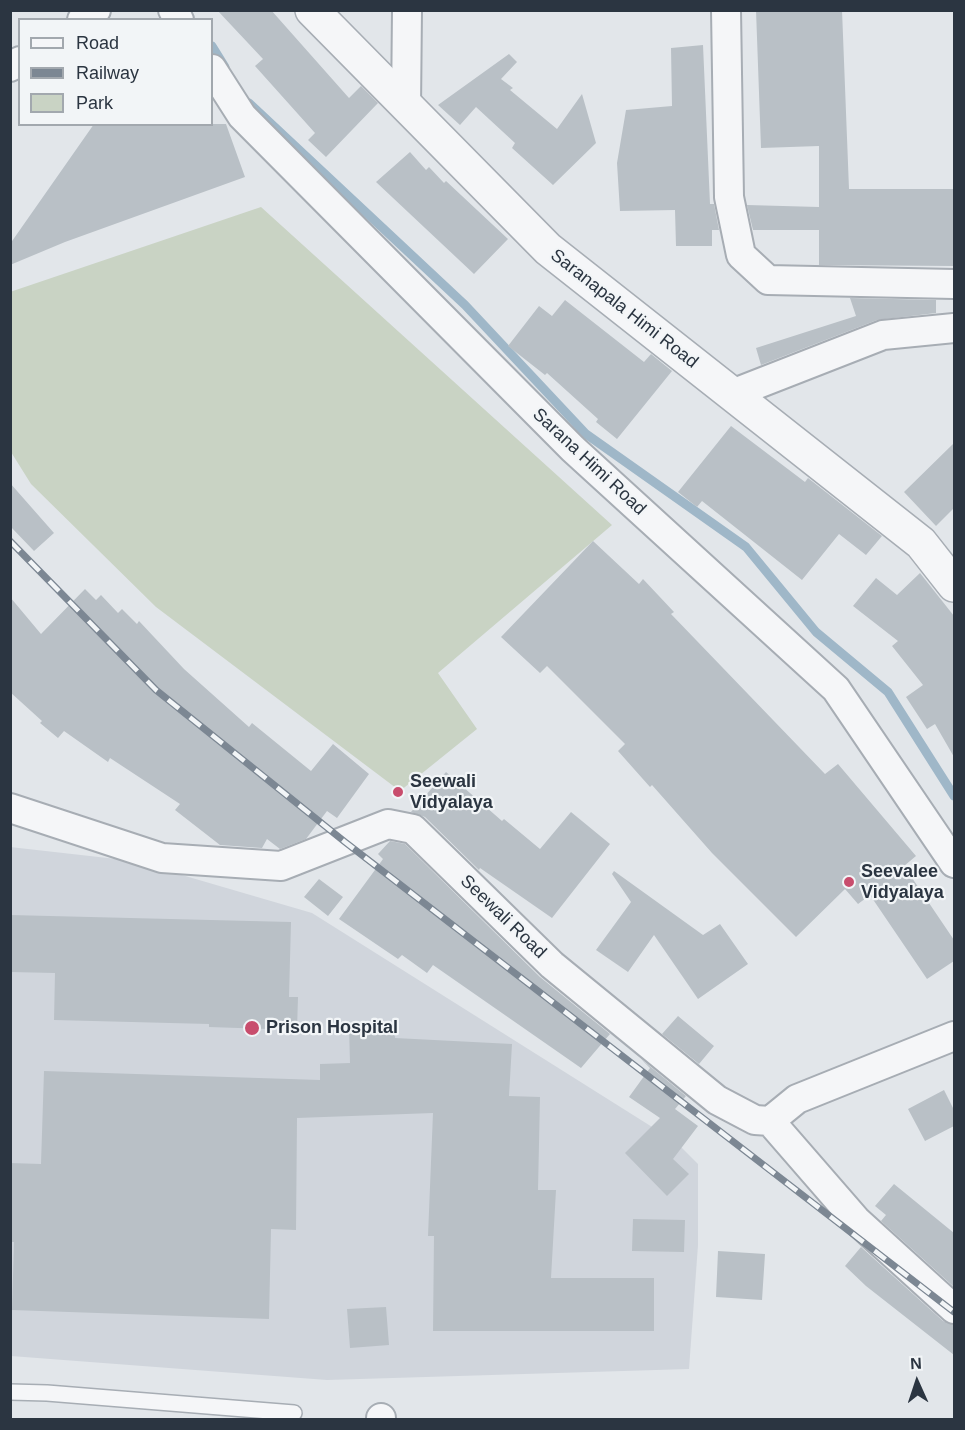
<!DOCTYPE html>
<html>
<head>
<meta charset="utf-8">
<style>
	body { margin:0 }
	#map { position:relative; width:965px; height:1430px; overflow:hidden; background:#e2e6ea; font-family:Helvetica,sans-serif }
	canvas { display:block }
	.frame { position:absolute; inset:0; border:12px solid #2b3541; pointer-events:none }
	.legend { position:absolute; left:18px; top:18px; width:195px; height:108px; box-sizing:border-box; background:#f2f5f7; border:2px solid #a2a8ae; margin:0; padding:8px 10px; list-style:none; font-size:18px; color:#2b3541 }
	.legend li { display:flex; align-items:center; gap:12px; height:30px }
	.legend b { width:30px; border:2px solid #a2a8ae }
	.north { position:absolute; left:887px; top:1352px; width:60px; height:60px; -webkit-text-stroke:4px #f2f5f7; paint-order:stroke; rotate:357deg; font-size:16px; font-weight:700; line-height:24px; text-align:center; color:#2b3541 }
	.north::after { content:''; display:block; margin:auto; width:21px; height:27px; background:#2b3541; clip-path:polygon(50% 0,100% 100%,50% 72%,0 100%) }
</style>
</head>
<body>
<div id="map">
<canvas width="965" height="1430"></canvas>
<div class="frame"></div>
<ul class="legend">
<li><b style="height:8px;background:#f5f6f8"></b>Road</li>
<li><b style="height:8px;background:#7c8793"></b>Railway</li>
<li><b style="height:16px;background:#c9d3c4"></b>Park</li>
</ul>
<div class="north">N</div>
</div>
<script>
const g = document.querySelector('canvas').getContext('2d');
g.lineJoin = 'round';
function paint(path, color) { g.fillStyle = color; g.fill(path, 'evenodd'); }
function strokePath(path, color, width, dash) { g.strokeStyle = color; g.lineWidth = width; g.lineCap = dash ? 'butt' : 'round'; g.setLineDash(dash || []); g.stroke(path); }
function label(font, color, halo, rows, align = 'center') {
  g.font = font + ' Helvetica,sans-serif'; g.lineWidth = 4.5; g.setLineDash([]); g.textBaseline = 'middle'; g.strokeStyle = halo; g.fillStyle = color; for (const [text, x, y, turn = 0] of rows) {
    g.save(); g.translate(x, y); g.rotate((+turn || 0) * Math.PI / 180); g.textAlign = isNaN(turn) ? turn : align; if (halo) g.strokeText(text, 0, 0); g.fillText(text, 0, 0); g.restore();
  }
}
const built = new Path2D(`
	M10 847 134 861 312 913 676 1142 698 1164V1245L689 1369 327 1380 11 1356Z`);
const green = new Path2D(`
	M261 207 612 525 438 673 477 729 400 791 156 607 31 484 11 452 10 292Z`);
const stream = new Path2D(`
	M212 46 225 67
	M249 103 465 305 586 434 746 547 816 632 888 692 954 796`);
const building = new Path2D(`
	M217 10H271L349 98 361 86 378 103 326 157 308 140 315 133 255 66 263 59Z
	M756 10H842L849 189H954V266L819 265V230H753L747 205 819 207V146L761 148Z
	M703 45 710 204H714L719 230H712V246H676L675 210 620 211 617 163 626 110 672 106 671 48Z
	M509 54 517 62 501 79 513 88 510 90 557 129 582 94 596 143 553 185 512 148 515 143 476 107 460 125 438 105Z
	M94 124H226L245 177 65 242 10 265V244Z
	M410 152 426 170 429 167 444 183 446 181 508 239 474 274 376 182Z
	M850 298 936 300V313L877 320 761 365 756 348 856 316Z
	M565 300 644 362 651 354 672 371 617 439 596 422 598 419 547 373 545 375 508 346 539 306 552 316Z
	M731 426 805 482 808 478 882 536 866 555 839 534 802 580 702 501 697 507 678 492Z
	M954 443V508L936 526 904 492Z
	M10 483 54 533 34 551 10 526Z
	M593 541 639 584 643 579 674 612 671 614 825 774 838 764 916 856 904 866 954 940V961L927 979 870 895 858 904 845 889 796 937 712 853 652 785 650 787 618 751 625 744 547 666 540 673 501 637Z
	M920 573 954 616V757L935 724 927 729 906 697 923 685 892 646 898 641 853 606 876 578 897 595Z
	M85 589 96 600 101 595 118 613 122 609 137 624 139 621 184 669 249 727 252 723 311 771 333 744 369 774 337 818 327 811 306 839 280 849 267 839 262 848 220 845 175 810 180 804 110 758 108 762 64 731 58 738 40 723 42 721 10 692V597L41 634Z
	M446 772 502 821 504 819 540 849 571 812 610 844 552 918 480 868 479 870 425 817 411 812Z
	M390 841 405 844 540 977 610 1034 581 1068 433 965 427 973 402 955 398 959 339 919 383 859 378 854Z
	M614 871 703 935 720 924 748 964 698 999 654 935 628 972 596 950 631 902 612 874Z
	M319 879 343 897 328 916 304 897Z
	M10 915 291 922 289 997H298L297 1030 209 1027V1024L54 1020 55 973 10 972Z
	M678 1016 714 1046 699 1064 662 1034Z
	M394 1024 395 1038 512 1044 509 1096 540 1097 538 1190H556L551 1278H654V1331H433L434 1236H428L433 1113 297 1118 296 1230 271 1229 269 1319 12 1310 14 1242H10V1163L41 1164 44 1071 320 1080V1064L350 1063 349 1026Z
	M641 1059 686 1096 675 1109 698 1126 673 1159 689 1174 667 1196 625 1153 660 1118 629 1097 650 1068Z
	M944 1090 954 1110V1126L925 1141 908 1109Z
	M894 1184 954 1233V1287L881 1221 886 1215 875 1206Z
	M633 1219 685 1220 684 1252 632 1251Z
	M861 1247 943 1321 954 1325V1355L866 1286 845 1266Z
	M718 1251 765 1254 762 1300 716 1297Z
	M386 1307 389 1345 350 1348 347 1309Z`);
const service = new Path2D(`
	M10 1392 47 1393 294 1413`);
const minor = new Path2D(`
	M173 10 179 20
	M726 10 729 197 741 255 768 280 954 284
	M82 20 96 10
	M10 67 20 61
	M212 69 242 116 573 449 836 689 954 863
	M406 107 407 10
	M732 394 883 335 954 328
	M10 808 162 858 281 866 388 824 413 829 552 965 717 1100 755 1120 770 1121 797 1099 954 1036
	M770 1121 856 1220 954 1309
	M381 1418V1420`);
const tertiary = new Path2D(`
	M312 10 548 249 921 543 954 585`);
const rail = new Path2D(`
	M10 541 156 690 345 842 954 1312`);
const markers = [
	[398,792,6,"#c84d6d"],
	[849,882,6,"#c84d6d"],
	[252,1028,8,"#c84d6d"]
];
const streetNames = [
	["Saranapala Himi Road",624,309,38],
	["Sarana Himi Road",589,462,43],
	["Seewali Road",503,917,44]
];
const poiNames = [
	["Seewali",410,782],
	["Vidyalaya",410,803],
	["Seevalee",861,872],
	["Vidyalaya",861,893],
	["Prison Hospital",266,1028]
];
paint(built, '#d0d5dc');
paint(green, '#c9d3c4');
strokePath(stream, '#9fb7c8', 9);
paint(building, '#b9c0c6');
strokePath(service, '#a7adb4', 18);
strokePath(minor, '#a7adb4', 32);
strokePath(tertiary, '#a7adb4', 36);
strokePath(service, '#f5f6f8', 15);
strokePath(minor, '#f5f6f8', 28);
strokePath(tertiary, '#f5f6f8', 33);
strokePath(rail, '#7c8793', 7);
strokePath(rail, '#f2f5f7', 4.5, [14]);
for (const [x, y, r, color] of markers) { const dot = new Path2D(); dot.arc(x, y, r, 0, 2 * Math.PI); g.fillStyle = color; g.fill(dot); strokePath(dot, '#f2f5f7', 2); }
label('18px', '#2b3541', '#f2f5f7', streetNames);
label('bold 18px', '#2b3541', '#f2f5f7', poiNames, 'left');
</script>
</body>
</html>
